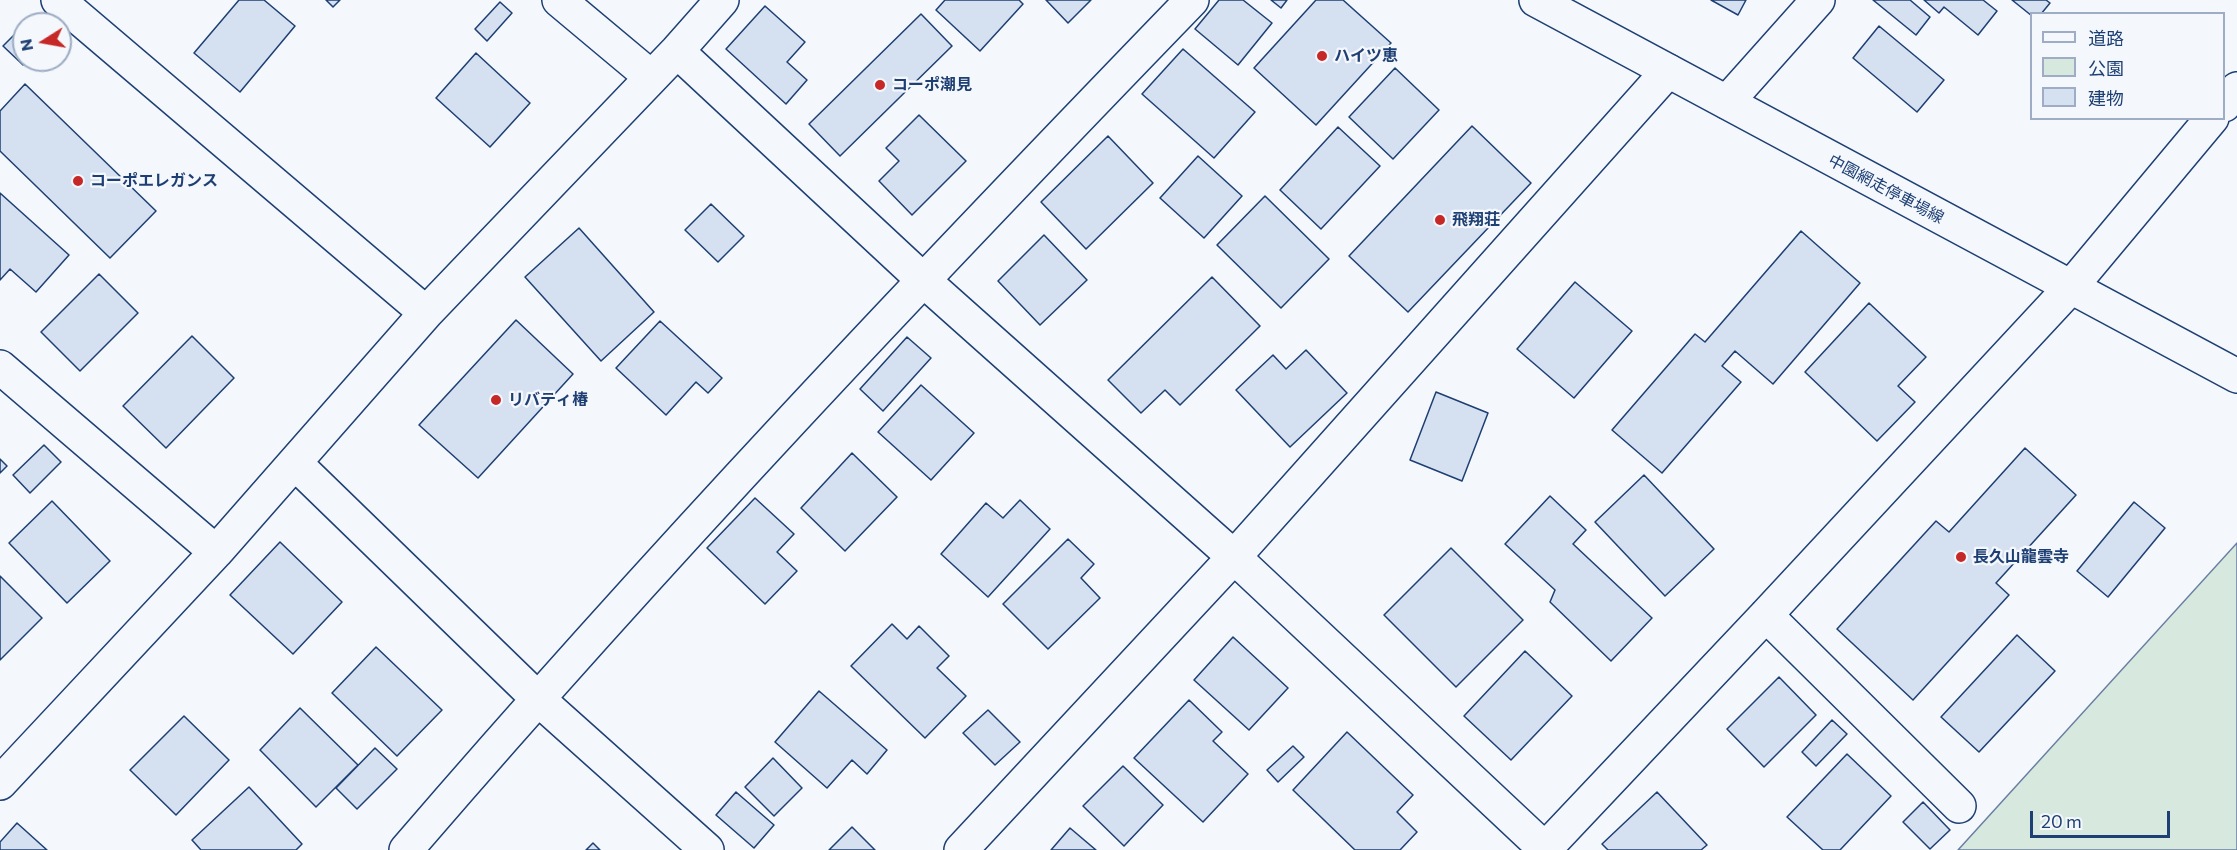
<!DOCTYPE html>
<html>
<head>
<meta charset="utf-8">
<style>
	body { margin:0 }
	#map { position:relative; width:2237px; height:850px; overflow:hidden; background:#f4f7fb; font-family:Commissioner,"Noto Sans JP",sans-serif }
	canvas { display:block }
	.legend { position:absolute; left:2030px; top:12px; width:195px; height:108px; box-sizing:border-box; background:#f4f7fb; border:2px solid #9eadc5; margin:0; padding:8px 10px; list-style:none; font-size:18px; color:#1d3f73 }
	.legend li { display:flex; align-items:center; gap:12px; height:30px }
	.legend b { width:30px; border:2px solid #9eadc5 }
	.north { position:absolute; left:12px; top:12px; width:60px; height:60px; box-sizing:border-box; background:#f4f7fb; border:2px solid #9eadc5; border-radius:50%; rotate:259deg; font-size:16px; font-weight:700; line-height:24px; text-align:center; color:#1d3f73 }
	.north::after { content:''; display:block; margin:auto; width:21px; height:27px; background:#c62828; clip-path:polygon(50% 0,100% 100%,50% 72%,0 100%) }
	.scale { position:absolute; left:2030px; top:811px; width:140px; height:27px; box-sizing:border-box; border:3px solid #1d3f73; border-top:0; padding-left:8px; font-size:18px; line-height:21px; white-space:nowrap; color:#1d3f73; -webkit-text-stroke:4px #f4f7fb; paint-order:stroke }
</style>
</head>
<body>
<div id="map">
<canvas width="2237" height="850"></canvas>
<ul class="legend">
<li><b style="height:8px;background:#f4f7fb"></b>道路</li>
<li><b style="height:16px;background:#d7e8df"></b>公園</li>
<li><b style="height:16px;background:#d5e0f0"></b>建物</li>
</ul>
<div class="north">N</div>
<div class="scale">20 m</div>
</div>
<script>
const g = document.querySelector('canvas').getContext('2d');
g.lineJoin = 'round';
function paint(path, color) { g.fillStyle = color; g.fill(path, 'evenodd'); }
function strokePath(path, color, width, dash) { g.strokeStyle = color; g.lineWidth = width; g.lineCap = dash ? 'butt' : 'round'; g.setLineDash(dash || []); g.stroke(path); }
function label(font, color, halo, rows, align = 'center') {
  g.font = font + ' Commissioner,"Noto Sans JP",sans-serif'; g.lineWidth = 4.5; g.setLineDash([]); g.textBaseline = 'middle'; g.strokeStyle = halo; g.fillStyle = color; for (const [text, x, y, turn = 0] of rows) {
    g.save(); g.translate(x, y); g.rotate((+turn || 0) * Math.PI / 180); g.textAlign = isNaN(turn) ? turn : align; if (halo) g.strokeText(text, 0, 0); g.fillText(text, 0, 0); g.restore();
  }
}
const green = new Path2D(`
	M2237 543V850H1958Z`);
const building = new Path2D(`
	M239 0H264L295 26 240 92 194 53Z
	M326 0H340L333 7Z
	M945 0H1019L1023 4 980 51 936 10Z
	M1046 0H1091L1068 23Z
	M1219 0H1243L1272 23 1238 65 1195 29Z
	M1271 0H1287L1281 8Z
	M1316 0H1343L1391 43 1316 125 1254 68Z
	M1711 0H1746L1738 15Z
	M1873 0H1910L1930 17 1916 35Z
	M1924 0H1983L1997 11 1978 35 1944 7 1939 13Z
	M2012 0H2046L2050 3 2041 14H2032V16Z
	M500 2 512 13 487 41 475 29Z
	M765 6 805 42 787 62 807 80 786 104 726 49Z
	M921 14 952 46 840 156 809 124Z
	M24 25V60H28L23 65 3 46Z
	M1879 26 1944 80 1917 112 1853 58Z
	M1183 49 1255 112 1214 158 1142 94Z
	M476 53 530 103 490 147 436 98Z
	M1395 68 1439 110 1393 159 1349 117Z
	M25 84 156 211 110 258 0 151V111Z
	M919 115 966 161 912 215 879 181 899 161 886 148Z
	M1472 126 1531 183 1408 312 1349 256Z
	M1338 127 1380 166 1321 229 1280 190Z
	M1108 136 1153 183 1086 249 1041 202Z
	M1198 156 1242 196 1204 238 1160 198Z
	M0 193 69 255 36 292 10 269 0 280Z
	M1265 196 1329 259 1281 308 1217 245Z
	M711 204 744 236 718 262 685 230Z
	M579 228 654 312 601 361 525 277Z
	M1801 231 1860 283 1773 384 1735 351 1722 366 1741 382 1662 473 1612 430 1695 334 1705 342Z
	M1044 235 1087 280 1040 325 998 281Z
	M99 274 138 313 80 371 41 332Z
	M1212 277 1260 326 1180 405 1165 390 1141 413 1108 380Z
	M1575 282 1632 331 1574 398 1517 349Z
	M1869 303 1926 357 1898 386 1915 402 1877 441 1805 372Z
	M516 320 573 374 478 478 419 425Z
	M660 321 722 378 708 393 696 382 666 415 616 368Z
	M192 336 234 378 166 448 123 406Z
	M907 337 931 358 883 411 860 389Z
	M1306 350 1347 393 1290 447 1236 390 1273 355 1286 369Z
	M921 385 974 433 931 480 878 432Z
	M1436 392 1488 413 1462 481 1410 460Z
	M44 445 61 462 30 493 13 475Z
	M2025 448 2076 495 1996 583 2009 595 1913 700 1837 629 1936 521 1949 532Z
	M852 453 897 497 845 551 801 508Z
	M0 459 7 466 0 473Z
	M1644 475 1714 549 1665 596 1595 522Z
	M1550 496 1586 530 1573 544 1652 618 1611 661 1550 602 1555 590 1505 544Z
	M755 498 794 534 777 552 797 571 765 604 707 548Z
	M1020 500 1050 529 988 597 941 554 986 503 1003 518Z
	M52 501 110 561 67 603 9 543Z
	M2134 502 2165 528 2108 597 2077 571Z
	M1068 539 1094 564 1081 578 1100 598 1048 649 1003 604Z
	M280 542 342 602 293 654 230 595Z
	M1451 548 1523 620 1456 687 1384 615Z
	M0 576 42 618 0 660Z
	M892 624 907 639 919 626 949 656 937 668 966 696 925 738 851 666Z
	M2017 635 2055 671 1979 752 1941 717Z
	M1233 637 1288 688 1249 730 1194 680Z
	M376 647 442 710 397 756 332 693Z
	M1525 651 1572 696 1511 760 1464 716Z
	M1779 677 1816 715 1764 767 1727 729Z
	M819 691 887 750 867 774 852 760 827 788 775 742Z
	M1189 700 1222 732 1213 741 1248 774 1203 822 1134 758Z
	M300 708 358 765 316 807 260 750Z
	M988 710 1020 742 995 765 963 733Z
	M184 716 229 760 176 815 130 770Z
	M1832 720 1847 734 1816 766 1802 752Z
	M1347 732 1413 795 1397 812 1417 832 1400 850H1355L1293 790Z
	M1293 746 1304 757 1278 782 1267 770Z
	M375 748 397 769 357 809 336 788Z
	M1847 754 1891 796 1840 850H1823L1787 817Z
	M773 758 802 788 774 816 745 787Z
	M1123 766 1163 805 1124 846 1083 806Z
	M249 787 302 844 296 850H201L192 840Z
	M736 792 774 825 754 848 716 815Z
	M1657 792 1707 845 1701 850H1608L1602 844Z
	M1923 802 1950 830 1930 849 1903 822Z
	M17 823 47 850H0V842Z
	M852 827 875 850H829Z
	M1070 828 1096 850H1051Z
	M593 843 600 850H586Z`);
const street = new Path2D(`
	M58 0 426 313
	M559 0 651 77
	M677 51 922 279 1234 557 1546 850
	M1727 102 1818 0
	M2224 105 2237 89
	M0 367 216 552
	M295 463 537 698 707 850
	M1766 615 1959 806
	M0 783 216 552 426 313 677 51 722 0
	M406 850C658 557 924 277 1192 0
	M961 850 1234 557 1668 71
	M1544 850 1766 615 2070 288 2212 118`);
const secondary = new Path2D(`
	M1536 0 2237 376`);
const markers = [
	[1322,56,6,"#c62828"],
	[880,85,6,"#c62828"],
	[78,181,6,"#c62828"],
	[1440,220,6,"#c62828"],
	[496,400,6,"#c62828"],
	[1961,557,6,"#c62828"]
];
const poiNames = [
	["ハイツ恵",1334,56],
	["コーポ潮見",892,85],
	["コーポエレガンス",90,181],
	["飛翔荘",1452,220],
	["リバティ椿",508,400],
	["長久山龍雲寺",1973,557]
];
const streetNames = [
	["中園網走停車場線",1886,189,28]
];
paint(green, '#d7e8df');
strokePath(green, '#687fa3', 1.5);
paint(building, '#d5e0f0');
strokePath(building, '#1d3f73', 1.5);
strokePath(street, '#1d3f73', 36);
strokePath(secondary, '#1d3f73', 36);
strokePath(street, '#f4f7fb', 33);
strokePath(secondary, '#f4f7fb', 33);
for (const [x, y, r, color] of markers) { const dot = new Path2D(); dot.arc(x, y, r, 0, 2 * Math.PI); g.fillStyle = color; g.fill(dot); strokePath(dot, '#f4f7fb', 2); }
label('bold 16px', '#1d3f73', '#f4f7fb', poiNames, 'left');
label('16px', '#1d3f73', '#f4f7fb', streetNames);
</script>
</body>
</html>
